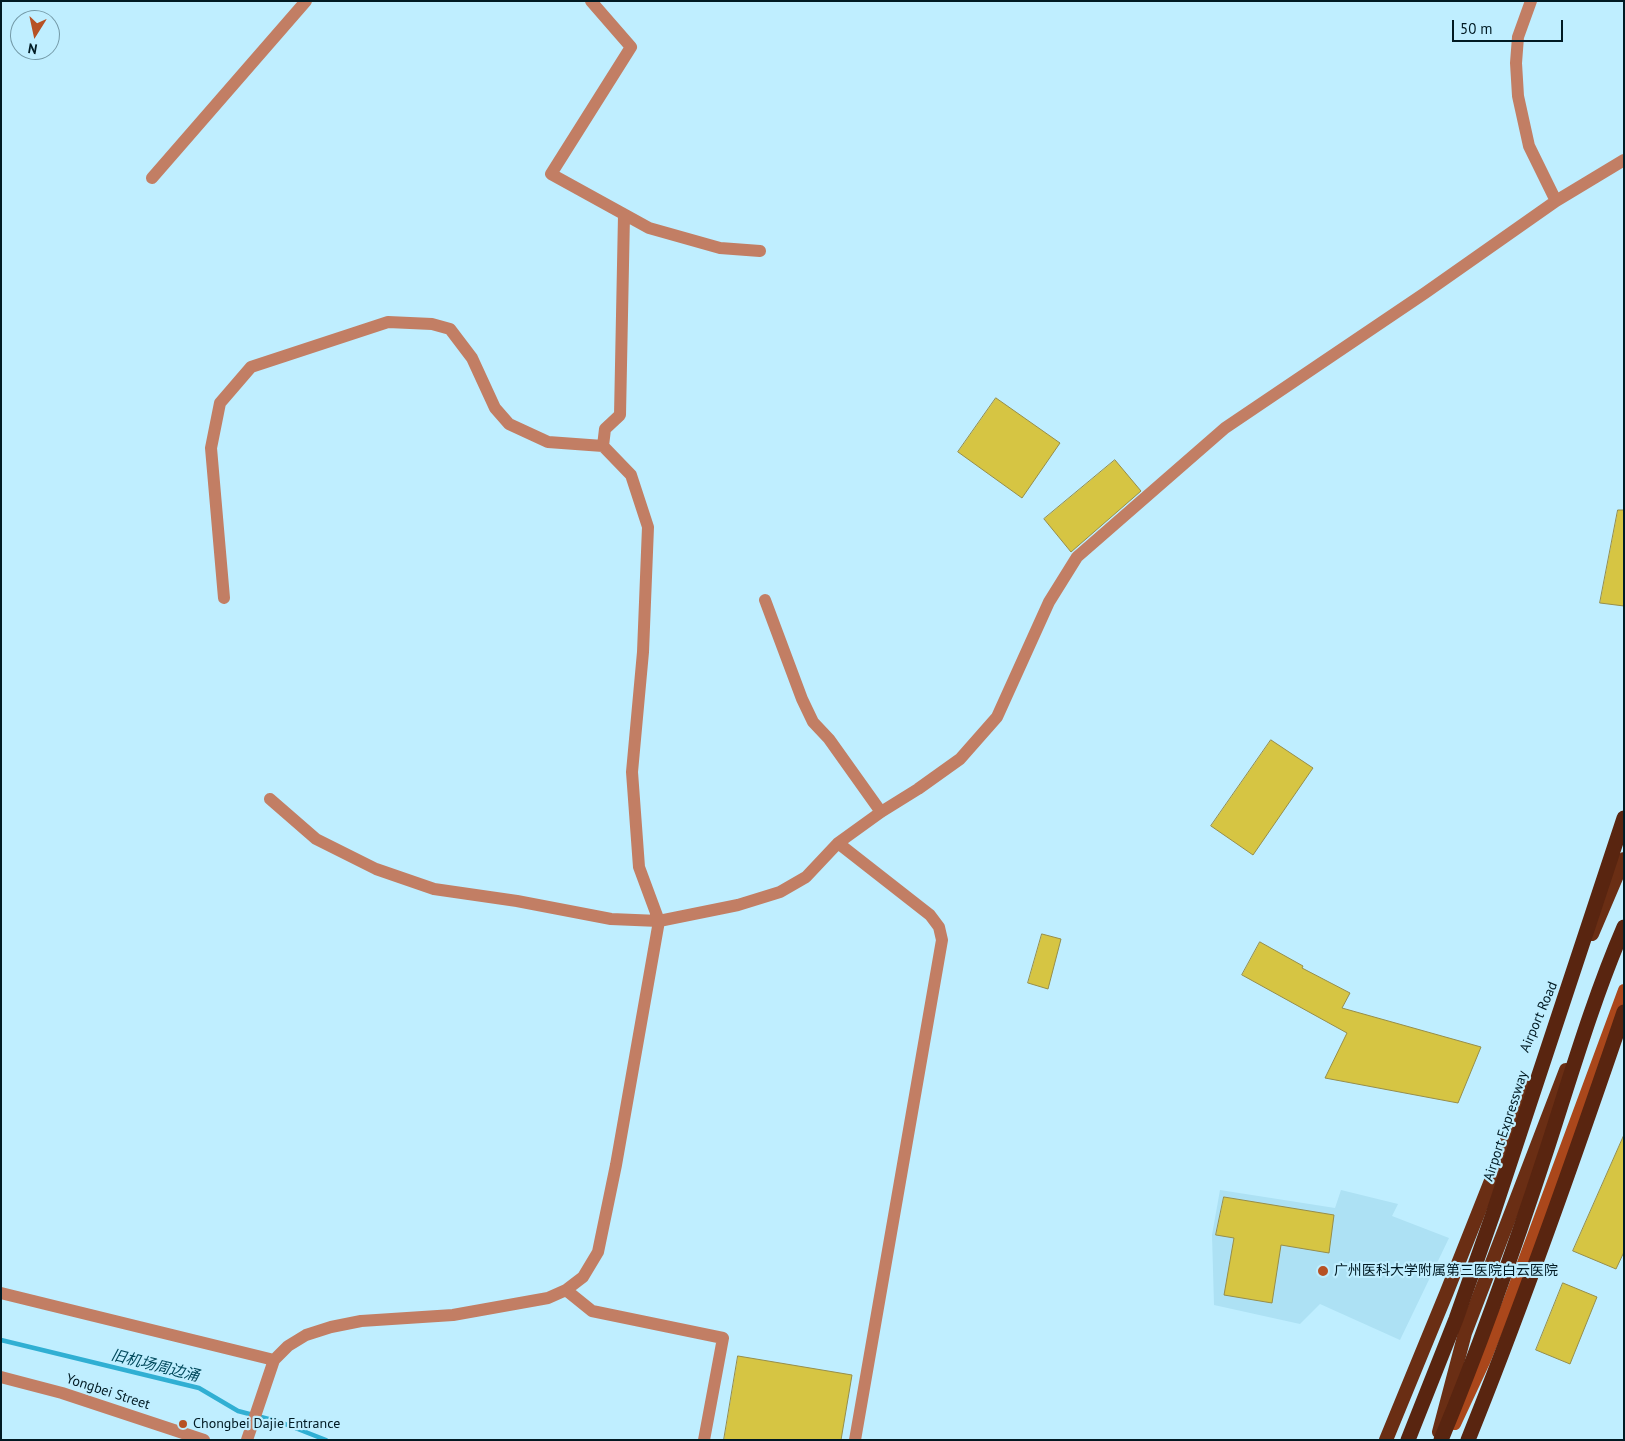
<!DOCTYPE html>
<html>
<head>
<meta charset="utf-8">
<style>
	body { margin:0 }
	#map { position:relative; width:1625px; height:1441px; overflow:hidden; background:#bfeeff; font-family:"PT Sans",sans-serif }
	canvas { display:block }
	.frame { position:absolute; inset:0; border:2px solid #011a23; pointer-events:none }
	.north { position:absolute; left:10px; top:10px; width:50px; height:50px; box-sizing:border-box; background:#bfeeff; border:1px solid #7399a7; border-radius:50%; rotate:190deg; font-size:14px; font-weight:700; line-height:20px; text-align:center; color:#011a23 }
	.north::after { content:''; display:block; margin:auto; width:18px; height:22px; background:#b75124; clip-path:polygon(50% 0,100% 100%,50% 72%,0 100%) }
	.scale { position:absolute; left:1452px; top:20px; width:111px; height:22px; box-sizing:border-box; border:2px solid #011a23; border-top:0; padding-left:6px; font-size:15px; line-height:18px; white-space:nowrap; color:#011a23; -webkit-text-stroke:4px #bfeeff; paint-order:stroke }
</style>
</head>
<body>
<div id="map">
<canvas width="1625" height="1441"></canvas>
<div class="frame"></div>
<div class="north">N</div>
<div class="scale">50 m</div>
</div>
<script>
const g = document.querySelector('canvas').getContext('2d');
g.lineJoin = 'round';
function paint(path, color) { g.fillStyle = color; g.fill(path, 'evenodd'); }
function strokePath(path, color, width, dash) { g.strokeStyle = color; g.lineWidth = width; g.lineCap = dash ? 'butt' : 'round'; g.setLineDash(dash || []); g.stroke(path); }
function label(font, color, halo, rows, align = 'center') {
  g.font = font + ' "PT Sans","Noto Sans SC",sans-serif'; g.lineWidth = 4.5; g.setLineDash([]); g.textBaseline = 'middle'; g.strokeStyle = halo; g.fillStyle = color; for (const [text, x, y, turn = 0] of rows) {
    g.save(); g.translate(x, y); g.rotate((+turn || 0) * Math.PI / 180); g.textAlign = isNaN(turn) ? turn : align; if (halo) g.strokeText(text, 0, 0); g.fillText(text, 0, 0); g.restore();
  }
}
const built = new Path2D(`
	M1220 1190 1335 1208 1341 1190 1398 1204 1392 1216 1449 1238 1400 1340 1320 1304 1300 1324 1214 1305 1212 1235Z`);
const stream = new Path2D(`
	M1 1340 199 1388 238 1411 280 1422 326 1440`);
const building = new Path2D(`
	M996 398 1060 443 1022 498 958 452Z
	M1115 460 1141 491 1071 552 1044 519Z
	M1618 510H1624V606L1600 603Z
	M1271 740 1313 768 1253 855 1211 826Z
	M1042 934 1061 939 1048 989 1028 983Z
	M1260 942 1303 966 1302 968 1350 993 1342 1008 1481 1047 1458 1103 1325 1078 1347 1033 1242 975Z
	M1624 1135V1252L1616 1269 1573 1251Z
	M1224 1197 1334 1215 1329 1253 1281 1245 1272 1303 1224 1295 1234 1238 1216 1235Z
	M1563 1283 1597 1297 1570 1364 1536 1350Z
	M738 1356 852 1375 841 1440H724Z`);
const minor = new Path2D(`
	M591 1 631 47 551 174 649 228 720 248 760 251
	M1531 1 1518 37 1516 63 1518 96 1529 146 1556 201
	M152 178 306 1
	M603 446 605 429 620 415 624 215
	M224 598 211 448 220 403 251 367 388 322 432 324 450 329 472 358 495 408 509 424 548 442 603 446 631 475 648 527 643 652 632 772 639 867 659 921 616 1165 598 1252 583 1277 566 1290 548 1298 453 1315 361 1321 331 1327 306 1335 288 1346 274 1360 247 1440
	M765 600 802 699 813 722 829 739 881 812
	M270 799 316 839 376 869 434 889 517 901 611 919 659 921 738 905 780 892 806 877 838 843 881 812 918 789 960 759 997 717 1049 602 1077 557 1225 428 1425 293 1556 201 1624 160
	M838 843 930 915 939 927 942 940 855 1440
	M566 1290 592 1311 723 1338 704 1440
	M1 1293 274 1360
	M1 1377 62 1393 204 1440`);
const secondary = new Path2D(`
	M1455 1424 1484 1362 1509 1301 1624 990`);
const trunk = new Path2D(`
	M1592 934 1624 859
	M1439 1432 1465 1333 1566 1070
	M1386 1440 1446 1294 1529 1085`);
const motorway = new Path2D(`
	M1408 1440 1456 1319 1493 1214 1624 818
	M1441 1440C1481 1344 1515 1247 1547 1149 1571 1075 1593 999 1624 927
	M1468 1440C1525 1299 1575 1156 1624 1012`);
const markers = [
	[1323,1271,6,"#b75124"],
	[183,1424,5,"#b75124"]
];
const streetNames = [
	["Airport Road",1539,1017,-67],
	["Airport Expressway",1506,1126,-72],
	["Yongbei Street",108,1392,18]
];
const poiNames = [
	["广州医科大学附属第三医院白云医院",1334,1271],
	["Chongbei Dajie Entrance",193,1424]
];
const waterNames = [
	["旧机场周边涌",155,1366,14]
];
paint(built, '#ade1f4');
strokePath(stream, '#30afd3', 4.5);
paint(building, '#d6c543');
strokePath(building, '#968d4a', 1);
strokePath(minor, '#c27e64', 12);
strokePath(secondary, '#aa471b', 12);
strokePath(trunk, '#6a2e14', 14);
strokePath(motorway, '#592510', 15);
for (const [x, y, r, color] of markers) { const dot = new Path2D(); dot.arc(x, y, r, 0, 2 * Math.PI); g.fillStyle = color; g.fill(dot); strokePath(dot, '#bfeeff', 2); }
label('14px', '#011a23', '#bfeeff', streetNames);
label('14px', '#011a23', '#bfeeff', poiNames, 'left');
label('italic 15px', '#00495c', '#bfeeff', waterNames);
</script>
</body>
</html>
